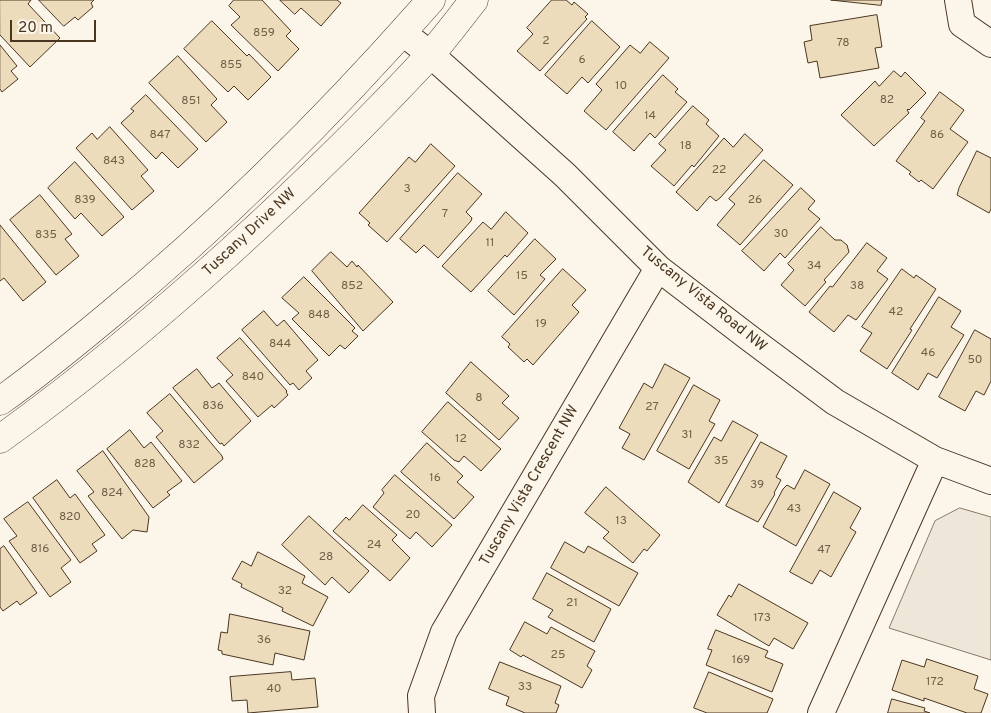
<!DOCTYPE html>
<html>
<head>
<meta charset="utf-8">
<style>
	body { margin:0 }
	#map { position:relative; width:991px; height:713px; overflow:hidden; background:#fbf6e9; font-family:Overpass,sans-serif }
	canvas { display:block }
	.scale { position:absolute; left:10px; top:20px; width:86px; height:22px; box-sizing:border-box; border:2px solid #4a3520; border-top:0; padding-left:6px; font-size:15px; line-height:18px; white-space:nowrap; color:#4a3520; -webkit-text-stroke:4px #fbf6e9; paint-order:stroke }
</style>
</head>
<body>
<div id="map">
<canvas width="991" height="713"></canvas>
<div class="scale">20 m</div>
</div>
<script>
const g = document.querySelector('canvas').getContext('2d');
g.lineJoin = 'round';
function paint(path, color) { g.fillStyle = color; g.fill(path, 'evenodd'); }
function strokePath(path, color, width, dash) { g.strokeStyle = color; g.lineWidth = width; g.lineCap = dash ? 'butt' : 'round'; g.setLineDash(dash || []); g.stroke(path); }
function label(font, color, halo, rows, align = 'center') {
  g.font = font + ' Overpass,sans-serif'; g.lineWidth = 4; g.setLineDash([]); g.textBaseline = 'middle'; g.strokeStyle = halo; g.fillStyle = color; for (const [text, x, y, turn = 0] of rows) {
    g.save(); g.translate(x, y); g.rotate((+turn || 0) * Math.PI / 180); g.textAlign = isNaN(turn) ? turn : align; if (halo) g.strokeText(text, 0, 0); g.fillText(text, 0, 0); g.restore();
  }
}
const green = new Path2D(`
	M960 508 991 517V660L889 628 935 521Z`);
const building = new Path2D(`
	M0 0H31L28 4 60 38 30 67 0 35Z
	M39 0H94L91 3 93 7 78 20 75 17 64 26Z
	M234 0H262L291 31 286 36 299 49 278 71 231 25 240 17 229 6Z
	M280 0H337L341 3 321 26 301 8 295 14Z
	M552 0H566L572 5 574 2 588 14 585 17 587 19 540 71 517 51 533 34 527 28Z
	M831 0H882L881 5Z
	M877 15 882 47 875 48 879 68 820 78 817 61 808 63 804 42 812 40 810 26Z
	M212 21 247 56 249 54 271 77 248 100 234 86 228 92 184 49Z
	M592 21 620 47 588 83 582 77 567 94 545 75Z
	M650 42 669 58 606 130 584 111 602 90 596 84 630 45 640 53Z
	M0 45 17 66 11 71 18 79 2 92 0 89Z
	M178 56 217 99 211 105 227 122 206 142 149 83Z
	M894 71 901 77 905 72 926 93 909 110 908 109 907 110 909 113 874 146 841 115 875 81 879 86Z
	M663 75 678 89 675 92 687 102 655 138 650 133 634 151 613 132Z
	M940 92 964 110 950 129 968 142 933 189 921 180 919 182 909 174 911 172 896 161 925 121 921 118Z
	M146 95 198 149 178 168 162 152 156 159 121 123 134 111 131 109Z
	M693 106 709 120 706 124 719 136 694 167 692 165 674 186 651 166 666 150 659 144Z
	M110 127 148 170 141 176 154 191 132 210 76 148 92 133 97 139Z
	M745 134 763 150 720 198 716 201 710 196 697 211 676 192 724 138 733 147Z
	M431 144 455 166 387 242 368 225 370 223 359 213 409 157 415 162Z
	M977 151 991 158V209L989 213 957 195 959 188Z
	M764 160 793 185 740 245 717 225 735 204 729 199Z
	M75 162 124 217 102 236 81 213 75 219 48 188Z
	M458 173 482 194 466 212 472 218 471 221 438 258 424 245 416 253 400 239Z
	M801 188 815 201 808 209 820 219 785 258 780 253 764 271 742 251Z
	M40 195 72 234 65 239 79 256 56 275 10 220Z
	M506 212 528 233 507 257 505 255 471 292 442 266 483 222 491 229Z
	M0 225 46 282 23 301 4 278 0 281Z
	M821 227 835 240H841L847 245 849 252 824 280 826 282 805 306 781 285 794 270 788 264Z
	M535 239 556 259 540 275 545 279 514 315 488 291Z
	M867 243 887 258 877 271 888 279 856 320 848 315 834 332 809 312 830 286 832 287Z
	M331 252 347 267 352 261 357 267 358 265 393 302 363 331 312 271Z
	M563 269 586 290 572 305 579 312 533 365 527 359 524 362 508 347 510 344 502 337Z
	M902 269 914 278 916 275 936 289 910 329 912 330 887 369 860 351 872 333 862 327Z
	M304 277 355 328 352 331 358 336 345 349 340 345 329 356 292 319 299 313 282 298Z
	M939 297 961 311 951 327 964 335 937 378 928 373 918 390 892 373Z
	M264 311 277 326 284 320 318 360 306 371 312 378 299 390 293 383 290 385 242 330Z
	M975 330 991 339V381L984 395 976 391 965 411 939 397Z
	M240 338 287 391 286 392 288 395 274 408 272 405 258 417 226 381 233 375 217 358Z
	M471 362 509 396 502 403 519 418 499 440 446 393Z
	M665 364 690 378 644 460 622 448 630 434 619 428 644 383 652 388Z
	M197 369 212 388 219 383 251 421 224 446 222 443 220 444 173 388Z
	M694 385 720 400 709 421 715 424 689 469 657 451Z
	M170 394 222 456 223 459 194 483 156 437 163 431 147 413Z
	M448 402 501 449 481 471 464 456 459 462 454 460 422 432Z
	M733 421 758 435 719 503 688 482 714 437 721 441Z
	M130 430 144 448 151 442 182 481 167 492 170 495 153 508 107 449Z
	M761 442 787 456 776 477 781 480 774 493 775 494 758 522 726 506Z
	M427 443 463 476 457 482 474 497 454 519 401 472Z
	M103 451 149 517 147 532 133 530 122 539 88 496 94 492 77 471Z
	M805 470 830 484 796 546 763 527 783 489 787 485 794 489Z
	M395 475 452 525 432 547 416 532 410 539 373 507 384 493 382 490Z
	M57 480 70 498 75 494 105 535 92 544 97 551 80 563 33 498Z
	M606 487 660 535 647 551 644 549 633 563 603 538 609 532 585 513Z
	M834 492 861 508 850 528 856 532 831 577 820 570 812 584 790 572Z
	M28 502 71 560 61 568 71 582 50 597 9 541 17 536 4 519Z
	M363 505 397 535 392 540 410 558 390 581 333 531 346 517 349 520Z
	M309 516 369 571 349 593 332 577 325 585 282 545Z
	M565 542 584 553 588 546 638 573 619 606 551 568Z
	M4 546 37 593 20 605 17 601 3 611 0 607V549Z
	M258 552 305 576 302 583 328 597 313 626 282 611 283 608 241 587 242 584 232 579 242 561 251 566Z
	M547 573 611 609 594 642 548 617 553 610 533 599Z
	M739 584 808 623 793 649 774 638 769 646 717 615 729 595 731 597Z
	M230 614 310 631 304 660 275 653 273 665 222 654V651L218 650 221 632 227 633Z
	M525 622 547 634 551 627 595 651 587 666 592 670 582 688 523 655 521 657 510 650Z
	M716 630 768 651 765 657 783 664 772 692 706 665 712 650 708 649Z
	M927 659 978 676 974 689 988 694 981 713H967L924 698V701L892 690 902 660 924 667Z
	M500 662 561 686 555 703 559 705 556 713H525L506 705 509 697 489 689Z
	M291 672 292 680 315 678 318 707 248 713 247 700 232 701 230 677Z
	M709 672 773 699 767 713H707L694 708Z
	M892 699 925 708 924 711 930 713H888Z`);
const minor = new Path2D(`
	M958 0 962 24 991 44
	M403 33 430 54 565 175 658 268 748 337 835 402 935 460 991 481
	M422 713 421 696 444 632 658 268
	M821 713 935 460`);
const tertiary = new Path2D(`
	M0 401C37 375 72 346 107 317 224 221 331 114 431 0
	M0 439C81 381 158 317 232 250 300 188 366 124 429 56 445 38 459 19 474 0`);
const numberNames = [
	["859",264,34],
	["2",546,42],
	["78",843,44],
	["6",582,61],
	["855",231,66],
	["10",621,87],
	["82",887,101],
	["851",191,102],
	["14",650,117],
	["847",160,136],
	["86",937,136],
	["18",686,147],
	["843",114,162],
	["22",719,171],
	["3",407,190],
	["839",85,201],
	["26",755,201],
	["7",445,215],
	["30",781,235],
	["835",46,236],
	["11",490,244],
	["34",814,267],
	["15",522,277],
	["852",352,287],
	["38",857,287],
	["42",896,313],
	["848",319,316],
	["19",541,325],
	["844",280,345],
	["46",928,354],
	["50",975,361],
	["840",253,378],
	["8",479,399],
	["836",213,407],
	["27",652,408],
	["31",687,436],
	["12",461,440],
	["832",189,446],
	["35",721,462],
	["828",145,465],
	["16",435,479],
	["39",757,486],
	["824",112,494],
	["43",794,510],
	["20",413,516],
	["820",70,518],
	["13",621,522],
	["24",374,546],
	["816",40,550],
	["47",824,551],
	["28",326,558],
	["32",285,592],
	["21",572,604],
	["173",762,619],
	["36",264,641],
	["25",558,656],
	["169",741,661],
	["172",935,683],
	["33",525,688],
	["40",274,690]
];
const streetNames = [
	["Tuscany Drive NW",250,233,-43],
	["Tuscany Vista Road NW",703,300,39],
	["Tuscany Vista Crescent NW",530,486,-60]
];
paint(green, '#ede6d9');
strokePath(green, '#887966', 1);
paint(building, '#ecdcbc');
strokePath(building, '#4a3520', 1);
strokePath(minor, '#4a3520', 28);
strokePath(tertiary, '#4a3520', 29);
strokePath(minor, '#fbf6e9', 26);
strokePath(tertiary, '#fbf6e9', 28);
label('12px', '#725f47', null, numberNames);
label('15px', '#4a3520', '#fbf6e9', streetNames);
</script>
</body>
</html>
